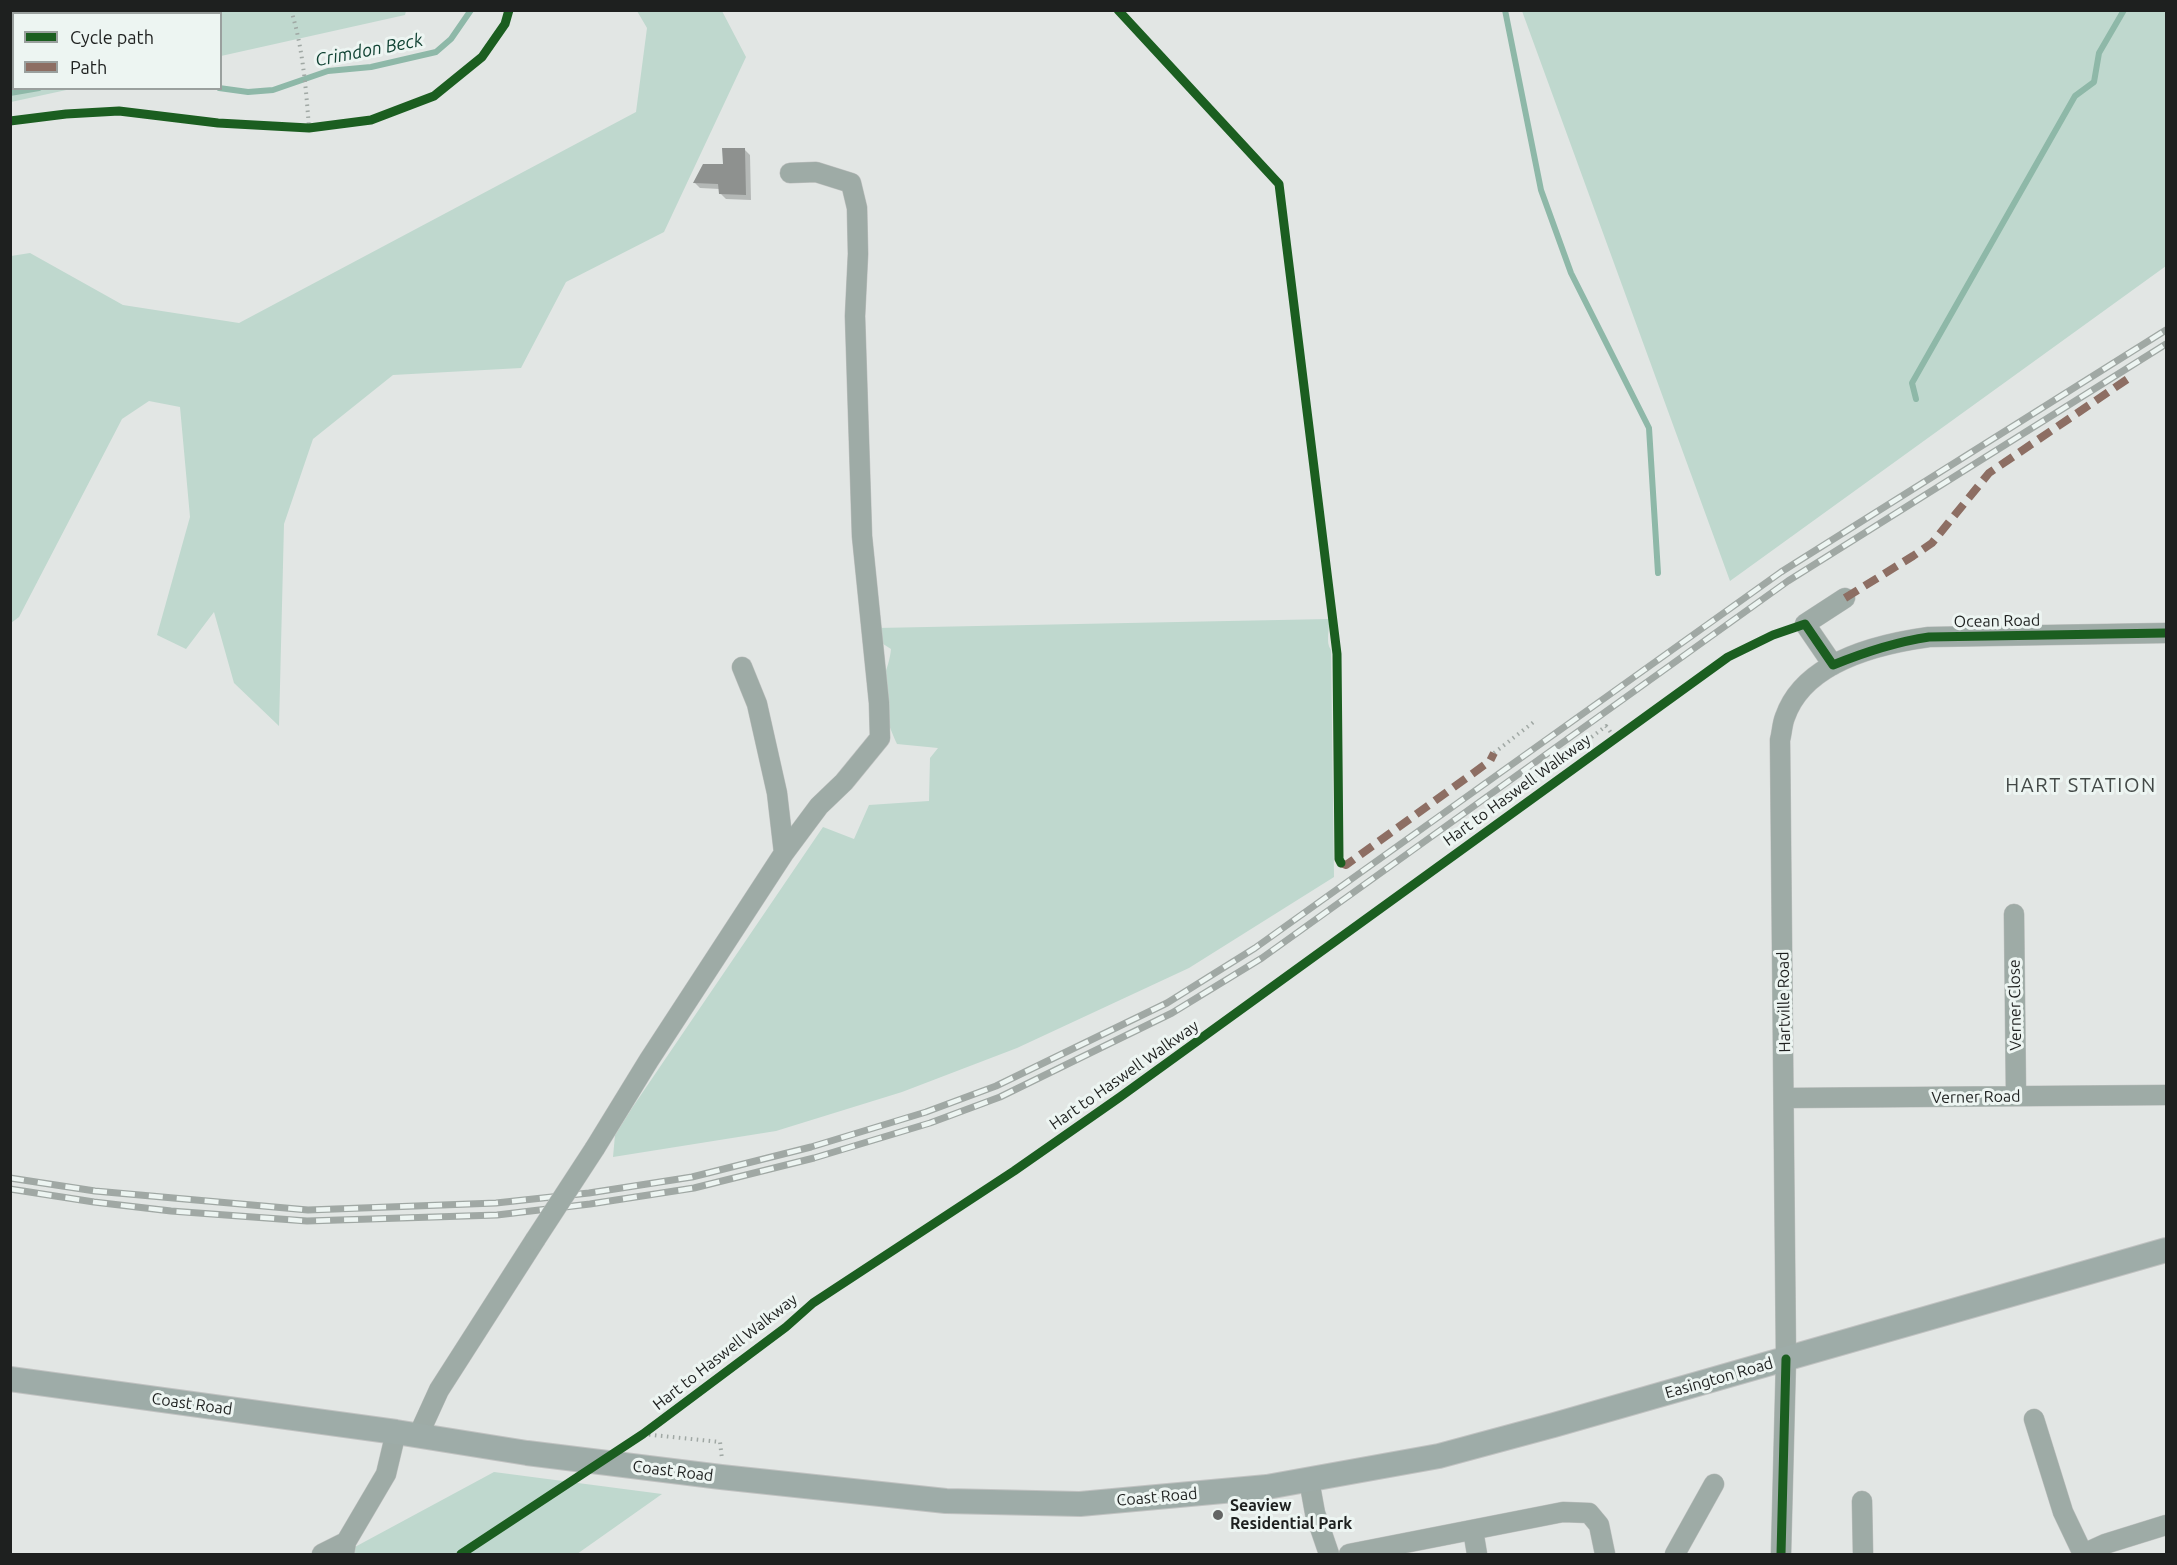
<!DOCTYPE html>
<html>
<head>
<meta charset="utf-8">
<style>
	body { margin:0 }
	#map { position:relative; width:2177px; height:1565px; overflow:hidden; background:#e2e6e4; font-family:Ubuntu,sans-serif }
	canvas { display:block }
	.frame { position:absolute; inset:0; border:12px solid #1e201f; pointer-events:none }
	.legend { position:absolute; left:12px; top:12px; width:210px; height:78px; box-sizing:border-box; background:#edf5f2; border:2px solid #9aa09e; margin:0; padding:8px 10px; list-style:none; font-size:18px; color:#1e201f }
	.legend li { display:flex; align-items:center; gap:12px; height:30px }
	.legend b { width:30px; border:2px solid #9aa09e }
</style>
</head>
<body>
<div id="map">
<canvas width="2177" height="1565"></canvas>
<div class="frame"></div>
<ul class="legend">
<li><b style="height:8px;background:#1b5e20"></b>Cycle path</li>
<li><b style="height:8px;background:#8d6e63"></b>Path</li>
</ul>
</div>
<script>
const g = document.querySelector('canvas').getContext('2d');
g.lineJoin = 'round';
function paint(path, color) { g.fillStyle = color; g.fill(path, 'evenodd'); }
function strokePath(path, color, width, dash) { g.strokeStyle = color; g.lineWidth = width; g.lineCap = dash ? 'butt' : 'round'; g.setLineDash(dash || []); g.stroke(path); }
function label(font, color, halo, rows, align = 'center') {
  g.font = font + ' Ubuntu,sans-serif'; g.lineWidth = 6; g.setLineDash([]); g.textBaseline = 'middle'; g.strokeStyle = halo; g.fillStyle = color; for (const [text, x, y, turn = 0] of rows) {
    g.save(); g.translate(x, y); g.rotate((+turn || 0) * Math.PI / 180); g.textAlign = isNaN(turn) ? turn : align; if (halo) g.strokeText(text, 0, 0); g.fillText(text, 0, 0); g.restore();
  }
}
const green = new Path2D(`
	M10 11 11 10 406 11 405 15 221 56 220 14H14V88L71 89 11 102Z
	M637 11H722L746 57 664 232 566 282 521 368 393 375 313 439 284 524 279 726 234 683 214 612 186 649 157 635 190 517 180 407 149 401 122 419 19 617 11 623V256L30 253 123 305 239 323 636 112 647 28Z
	M1522 11H2166V266L1730 581Z
	M1329 619C1330 629 1325 642 1331 650L1334 877 1189 968 1017 1048 902 1092 776 1131 613 1157 615 1135 632 1108 823 827 854 839 869 805 929 801 930 758 938 748 897 744C888 724 878 700 884 677 887 667 890 660 891 649L880 642 877 628Z
	M494 1472 662 1494 577 1554H351L353 1548Z`);
const shadow = new Path2D(`
	M744 149 750 155 751 200 726 199 721 194 720 189 700 188 695 183 704 166H724Z`);
const stream = new Path2D(`
	M1505 10 1541 190 1571 273 1649 428 1658 573
	M219 88 248 92 273 90 328 71 371 67 436 52 451 39 471 10
	M10 93 39 88
	M1916 399 1912 383 2075 96 2094 82 2099 53 2124 10`);
const building = new Path2D(`
	M722 148H745L746 195 719 194 718 184 693 183 703 164H723Z`);
const path = new Path2D(`
	M291 10C303 48 306 89 309 128
	M1494 753 1535 721
	M1563 759 1606 726 1615 738
	M643 1434 720 1442 722 1459`);
const minor = new Path2D(`
	M1833 665 1805 624 1845 598
	M742 667 757 704 777 793 784 853
	M2014 914 2016 1096
	M1785 1098 2166 1095
	M595 1148 649 1060 784 853 819 806 844 782 880 738 879 703 862 536 855 316 858 254 857 208 851 183 816 172 790 173
	M2034 1419 2063 1512 2083 1554
	M418 1436 439 1390 535 1240
	M1309 1480 1315 1513 1329 1554
	M1862 1501 1863 1554
	M1473 1530 1477 1554
	M322 1554 346 1542
	M344 1554 346 1542 386 1474 396 1432
	M1349 1554 1563 1512 1589 1513 1599 1525 1605 1554
	M1675 1554 1714 1484
	M1781 1554 1786 1359 1780 740C1782 733 1782 724 1785 717 1804 662 1878 644 1929 637L2166 633
	M2083 1554 2105 1544 2166 1525`);
const major = new Path2D(`
	M10 1379 396 1432 527 1453 721 1477 946 1501 1080 1504 1267 1487 1439 1456 1554 1425 2166 1250`);
const rail = new Path2D(`
	M10 1178 95 1191 308 1210 496 1203 589 1193 692 1177 811 1147 926 1112 996 1086 1167 1003 1255 948 1781 572 2166 330
	M10 1189 94 1202 171 1211 307 1221 497 1215 590 1204 694 1188 814 1158 930 1123 1000 1097 1172 1013 1262 958 1788 581 2166 344`);
const minorBridge = new Path2D(`
	M535 1240 595 1148`);
const quiet = new Path2D(`
	M1845 598 1913 556 1932 543 1989 473 2129 378
	M1341 863 1346 865 1490 761 1494 753`);
const cycleway = new Path2D(`
	M1118 10 1279 184 1337 654 1339 859 1341 863
	M10 121 66 114 119 111 218 123 309 128 371 120 434 96 482 57 505 24 509 10
	M461 1554 643 1434 786 1327 813 1303 1014 1171 1120 1097 1728 657 1773 635 1805 624 1833 665C1865 652 1895 642 1929 637L2166 633
	M1781 1554 1786 1359`);
const markers = [
	[1218,1515,6,"#636564"]
];
const streetNames = [
	["Ocean Road",1997,621,-1],
	["Hart to Haswell Walkway",1517,790,-36],
	["Hartville Road",1784,1002,-91],
	["Verner Close",2015,1005,-91],
	["Hart to Haswell Walkway",1124,1075,-35],
	["Verner Road",1976,1097,-1],
	["Hart to Haswell Walkway",725,1352,-38],
	["Easington Road",1719,1378,-16],
	["Coast Road",192,1404,8],
	["Coast Road",673,1471,7],
	["Coast Road",1157,1497,-5]
];
const poiNames = [
	["Seaview",1230,1506],
	["Residential Park",1230,1524]
];
const waterNames = [
	["Crimdon Beck",369,50,-11]
];
const quarterNames = [
	["HART STATION",2081,785]
];
paint(green, '#bfd8ce');
paint(shadow, '#0003');
strokePath(stream, '#8eb8a8', 6);
paint(building, '#8e918f');
strokePath(minor, '#c0c2c1', 21);
strokePath(major, '#c0c2c1', 26);
strokePath(path, '#a0a8a4', 4, [1.5, 4.5]);
strokePath(minor, '#9eaba6', 20);
strokePath(major, '#9eaca8', 24);
strokePath(rail, '#a0a8a4', 7);
strokePath(rail, '#edf5f2', 4.5, [14]);
strokePath(minorBridge, '#c0c2c1', 21, []);
strokePath(minorBridge, '#9eaba6', 20);
strokePath(quiet, '#8d6e63', 8, [15, 8]);
strokePath(cycleway, '#1b5e20', 9);
for (const [x, y, r, color] of markers) { const dot = new Path2D(); dot.arc(x, y, r, 0, 2 * Math.PI); g.fillStyle = color; g.fill(dot); strokePath(dot, '#edf5f2', 2); }
label('16px', '#1e201f', '#edf5f2', streetNames);
label('bold 16px', '#1e201f', '#edf5f2', poiNames, 'left');
label('italic 18px', '#114334', '#edf5f2', waterNames);
g.letterSpacing = '1.5px';
label('20px', '#434947', '#edf5f2', quarterNames);
g.letterSpacing = '0px';
</script>
</body>
</html>
